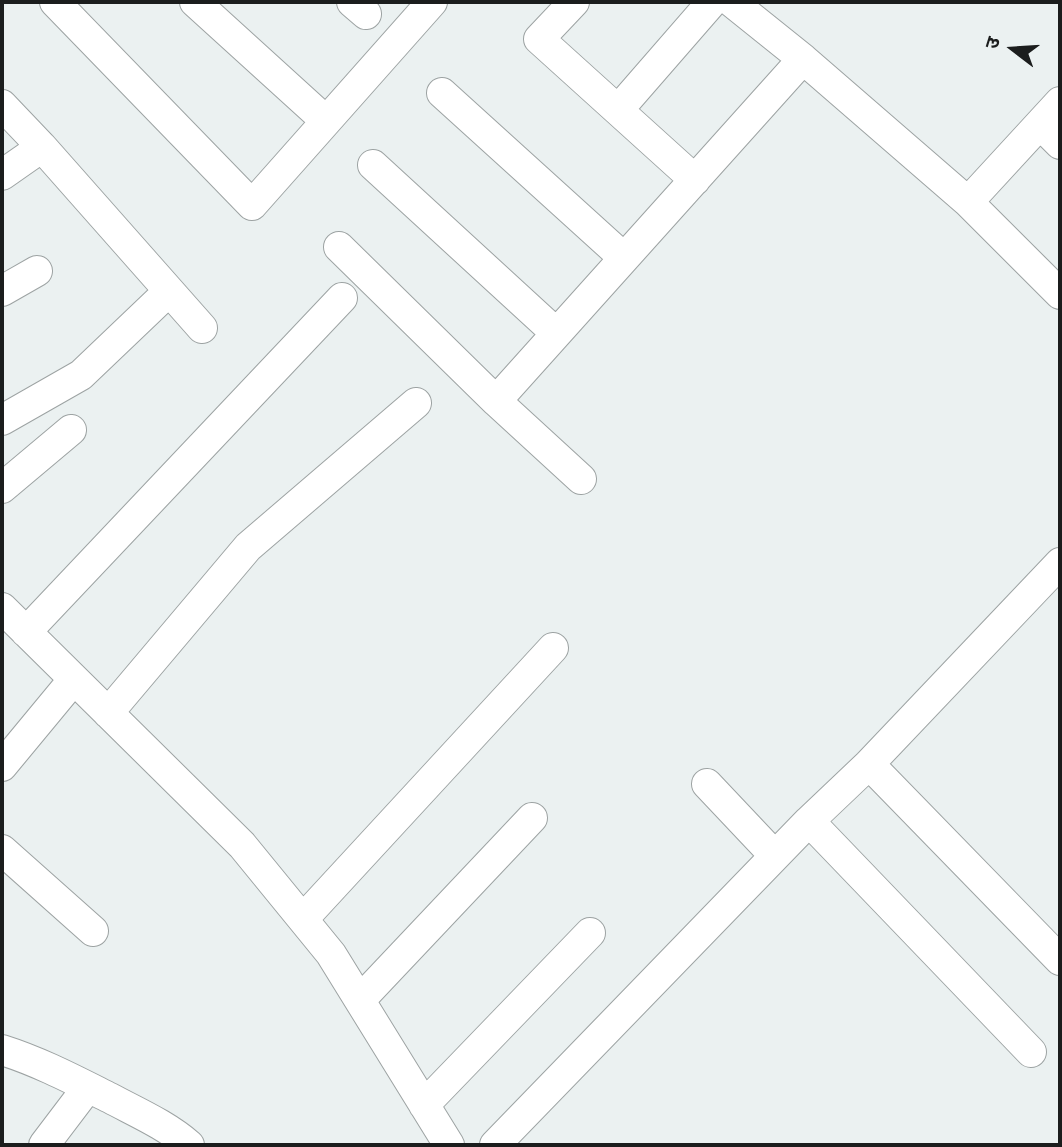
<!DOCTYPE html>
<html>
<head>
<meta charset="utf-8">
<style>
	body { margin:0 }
	#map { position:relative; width:1062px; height:1147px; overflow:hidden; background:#ebf1f1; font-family:"Fira Sans","Noto Sans Devanagari",sans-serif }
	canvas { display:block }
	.frame { position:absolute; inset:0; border:4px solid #1b1d1d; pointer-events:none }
	.north { position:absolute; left:978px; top:14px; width:70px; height:70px; -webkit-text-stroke:5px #ebf1f1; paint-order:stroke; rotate:287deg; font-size:19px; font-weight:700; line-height:28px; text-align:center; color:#1b1d1d }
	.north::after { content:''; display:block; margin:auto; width:24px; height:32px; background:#1b1d1d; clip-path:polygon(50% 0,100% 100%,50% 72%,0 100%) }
</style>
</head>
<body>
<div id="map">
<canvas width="1062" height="1147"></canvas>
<div class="frame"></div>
<div class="north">उ</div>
</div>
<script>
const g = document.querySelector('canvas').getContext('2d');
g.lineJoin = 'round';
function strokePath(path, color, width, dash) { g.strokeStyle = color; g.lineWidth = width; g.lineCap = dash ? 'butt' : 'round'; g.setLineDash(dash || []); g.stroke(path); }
const street = new Path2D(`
	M55 2 252 205 432 2
	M195 2 326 121
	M352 2 366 14
	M574 2 539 39 695 180
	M732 2 803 59 968 202 1060 294
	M442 93 624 258
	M2 105 42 147 202 328
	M618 110 712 2
	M1040 124 1060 144
	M373 165 556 333
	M2 175 42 147
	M968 202 1060 102
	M339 247 496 401 581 479
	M2 291 37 271
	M496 401 803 59
	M2 420 81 375 168 292
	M2 488 71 430
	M2 608 242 845 331 954 449 1145
	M26 632 342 298
	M108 713 248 547 416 403
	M869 764 1060 960
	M2 766 74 679
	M707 784 775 856
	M809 821 1031 1052
	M2 850 93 931
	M303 919 553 648
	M360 1000 532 818
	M2 1050C40 1062 74 1080 110 1098 138 1113 166 1125 189 1145
	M424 1105 590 933
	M44 1145 88 1087
	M495 1145 809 821 869 764 1060 563`);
strokePath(street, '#9da3a3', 32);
strokePath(street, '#fff', 30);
</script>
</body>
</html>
